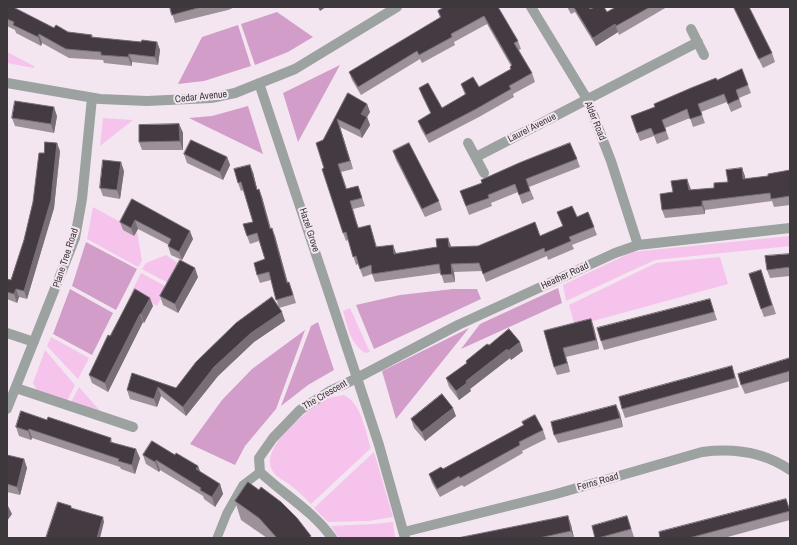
<!DOCTYPE html>
<html>
<head>
<meta charset="utf-8">
<style>
	body { margin:0 }
	#map { position:relative; width:797px; height:545px; overflow:hidden; background:#f3e6f0; font-family:"Archivo Narrow",sans-serif }
	canvas { display:block }
	.frame { position:absolute; inset:0; border:8px solid #3d383c; pointer-events:none }
</style>
</head>
<body>
<div id="map">
<canvas width="797" height="545"></canvas>
<div class="frame"></div>
</div>
<script>
const g = document.querySelector('canvas').getContext('2d');
g.lineJoin = 'round';
function paint(path, color) { g.fillStyle = color; g.fill(path, 'evenodd'); }
function strokePath(path, color, width, dash) { g.strokeStyle = color; g.lineWidth = width; g.lineCap = dash ? 'butt' : 'round'; g.setLineDash(dash || []); g.stroke(path); }
function label(font, color, halo, rows, align = 'center') {
  g.font = font + ' "Archivo Narrow",sans-serif'; g.lineWidth = 4; g.setLineDash([]); g.textBaseline = 'middle'; g.strokeStyle = halo; g.fillStyle = color; for (const [text, x, y, turn = 0] of rows) {
    g.save(); g.translate(x, y); g.rotate((+turn || 0) * Math.PI / 180); g.textAlign = isNaN(turn) ? turn : align; if (halo) g.strokeText(text, 0, 0); g.fillText(text, 0, 0); g.restore();
  }
}
const green = new Path2D(`
	M7 52 34 66V68L7 63Z
	M103 118 133 120 100 146Z
	M93 207 126 225 134 236 137 231 142 261 138 267 87 239Z
	M790 236V246L655 260 566 301 563 285 632 252Z
	M166 255 181 265 170 284 142 269 146 263Z
	M720 257 728 284 575 326 569 305 656 263Z
	M141 273 167 287 157 306 131 293Z
	M350 308 370 352 365 353C350 343 348 328 343 311Z
	M51 337 89 358 78 379 47 346Z
	M45 350 75 385 67 401 38 392 33 383Z
	M79 387 101 412 71 402Z
	M344 395C362 404 365 431 371 448L311 504C305 498 299 492 293 487 286 481 276 478 272 470 260 445 310 408 329 398 334 396 340 396 344 395Z
	M374 452 393 517 368 521 328 522 314 508Z
	M393 522 395 538H339L331 526 374 524Z`);
const forest = new Path2D(`
	M277 12 313 37 288 52 255 65 241 24Z
	M238 25 251 66 204 81 178 84 202 37Z
	M340 65 298 142 283 93Z
	M248 106 263 154 189 118 212 116Z
	M86 242 137 269 116 310 72 286Z
	M558 288 562 303 461 349 480 324Z
	M70 289 113 313 92 355 53 334Z
	M453 289H477L481 299 374 349 356 305 400 295Z
	M318 322 334 370 308 385 281 406 311 326Z
	M469 328 396 419 382 371Z
	M305 330 276 409 245 446 235 465 190 444 222 400 252 369Z`);
const lane = new Path2D(`
	M217 538 227 513 243 485 260 472`);
const street = new Path2D(`
	M531 7 587 99 611 161 638 245
	M691 29 704 55
	M7 83 100 99 147 101 211 98 235 93 295 69 397 7
	M259 83 357 378 458 325 615 253 638 245 790 228
	M468 143 484 173
	M476 157 698 42
	M7 333 34 342
	M16 388 133 427
	M7 409 75 238 82 199 92 98
	M404 532 556 494 702 452C733 448 764 452 790 470
	M332 538C313 511 283 494 260 472L259 458 273 438 300 410 330 391 357 378 379 445 405 538`);
const wall = new Path2D(`
	M7 7 54 28 68 32 92 35 93 38 141 42H157L160 50 158 65 132 62V66L104 63 103 60 69 58 42 43 41 46 16 33 15 30 7 26Z
	M170 7H235L228 10 175 23Z
	M498 7 518 41 521 49 519 50 532 73 535 82 513 94 514 97 479 117 429 143 421 129 418 121 431 114 422 96 419 88 442 108 465 95 461 84 479 87 511 69 510 67 511 66 487 24 454 42 455 45 422 63 420 59 361 95 352 80 349 72 440 18 438 11Z
	M567 7H589L590 9 607 12 616 7H667L619 35 618 32 596 46 575 12 571 14Z
	M733 7H749L772 53 775 62 763 68Z
	M717 80 748 85 751 93 739 98 742 107 731 112 727 102 701 112 705 123 693 127 690 118 665 128 669 139 657 144 654 136 640 141 631 116 655 107Z
	M348 93 367 104 370 112 367 117 370 125 362 138 340 127 353 169 341 172 347 189 358 186 365 206 353 209 357 223 359 228 370 225 377 247 396 253 451 247 478 246 540 236 563 226 557 212 577 217 588 212 597 235 572 245 574 249 548 260 547 256 486 282 482 271 454 272 455 282 444 283 441 273 375 282 372 274 363 277 358 264 356 265 348 240 346 241 343 233 324 168 323 140Z
	M57 116 54 133 15 126 12 118Z
	M179 124 183 133V150H142L139 142Z
	M60 151 54 208 27 299 19 297 17 303 7 299V279L11 280 24 240 33 202 44 153Z
	M393 151 439 201 442 210 425 217 396 160Z
	M184 154 227 157 230 165 223 180 187 163Z
	M577 159 580 167 529 187 534 199 522 204 518 192 491 203 492 206 469 215 460 191Z
	M742 168 745 179 768 176 790 170V205L774 207 772 201 705 210V214L665 218 662 210 673 192 690 187 691 190 714 188 728 182Z
	M124 171 120 199 103 196 100 188Z
	M253 172 257 189 262 197 270 228 275 236 288 283 292 290 296 303 279 308 285 321 254 342 218 376 186 416 161 396 157 407 130 399 127 390 132 373 176 388 279 308 271 280 260 283 257 275 265 259 259 241 250 244 247 236 253 222 244 190 241 191 238 183Z
	M132 199 193 239 182 260 171 255 168 246 169 245 138 229 134 236 123 230 120 222Z
	M790 254V276L770 278 767 270Z
	M761 270 776 314 764 317 761 309Z
	M198 277 178 313 163 305 160 296Z
	M135 289 153 306 144 323 143 322 108 392 92 383 89 375Z
	M713 308 717 320 604 350 601 341Z
	M591 319 594 328 599 349 566 357 570 372 557 375 554 367 544 331Z
	M489 345 523 351 511 360 510 358 470 389 471 391 459 400 449 387 446 378 467 363 466 361Z
	M790 358V381L745 394 741 385Z
	M732 366 739 387 625 418 622 409Z
	M616 405 620 414 623 427 558 443 554 435Z
	M456 416 425 441 414 428 411 419Z
	M47 420 111 438 112 442 140 458 135 474 121 469 120 467 32 438 31 440 19 436 16 427Z
	M522 422 543 430 546 439 522 451 523 453 464 487 462 485 440 497 432 483 429 474 443 469 523 425Z
	M7 455 24 459 27 468 20 495 7 492Z
	M143 455H175L198 466 200 472 220 484 223 494 215 507 204 499 203 496 160 470 159 472 146 464Z
	M235 501 311 536 312 538H267L241 520Z
	M790 509V520L724 538H660Z
	M568 516 571 525 574 538H458Z
	M627 516 634 537 632 538H595Z`);
const shadedWall = new Path2D(`
	M318 7H326L320 11Z
	M615 24 618 32 596 46 593 38Z
	M39 34 42 43 41 46 38 37Z
	M157 42 160 50 158 65 155 57Z
	M129 54 132 62V66L128 57Z
	M367 104 370 112 367 117 370 125 362 138 360 130 361 114Z
	M54 107 57 116 54 133 51 124Z
	M337 119 340 127 353 169 350 161Z
	M179 124 183 133V150L180 141Z
	M57 143 60 151 54 208 27 299 24 291Z
	M227 157 230 165 223 180 220 172Z
	M121 162 124 171 120 199 117 190Z
	M250 165 253 172 259 197 257 190Z
	M742 168 745 176 746 188 743 179Z
	M687 179 690 187 692 198 689 190Z
	M259 189 262 197 273 236 270 229Z
	M702 201 705 210V214L702 206Z
	M135 220 138 229 134 236 131 228Z
	M272 228 275 236 290 291 287 283Z
	M190 231 193 239 182 260 179 252Z
	M448 238 451 246 452 255 449 247Z
	M393 245 396 253 397 262 394 254Z
	M451 264 454 272 455 282 452 274Z
	M195 268 198 277 178 313 175 304Z
	M16 289 19 297 17 303 14 294Z
	M150 298 153 306 144 323 141 314Z
	M282 312 285 321 254 342 218 376 186 416 183 407 214 367 251 333Z
	M140 314 143 322 108 392 105 383Z
	M591 319 594 328 599 349 596 340Z
	M520 342 523 351 511 360 508 351Z
	M563 348 566 357 570 372 567 363Z
	M507 349 510 358 470 389 471 391 459 400 456 391 466 381Z
	M158 387 161 396 157 407 154 399Z
	M616 405 620 414 623 427 620 418Z
	M453 408 456 416 425 441 422 432Z
	M29 429 32 438 31 440 28 431Z
	M136 449 140 458 135 474 132 465Z
	M24 459 27 468 20 495 17 487Z
	M156 460 160 470 159 472 155 462Z
	M198 466 202 476 196 469Z
	M220 484 223 494 215 507 212 497Z
	M8 506 12 514 7 521V508Z
	M568 516 571 525 574 538 571 531Z
	M103 517 104 522 100 538H97Z`);
const building = new Path2D(`
	M7 7H13L54 28 56 25 68 32 92 35 91 37 141 42 142 40 157 42 155 57 129 54 128 57 101 55V52L66 49 39 34 38 37 13 25 14 22 7 19Z
	M170 7H201L172 15Z
	M444 7H498L518 41 514 43 532 73 509 86 511 89 476 109 426 135 418 121 431 113 419 88 428 83 442 108 466 94 461 84 473 77 479 87 511 69 510 67 512 65 484 16 451 34 452 37 419 55 417 51 358 87 349 72 441 17 438 11Z
	M574 7H589L590 9 595 7H604L607 12 616 7H650L616 26 615 24 593 38Z
	M734 7H749L772 53 759 59Z
	M742 69 748 85 736 90 739 99 728 104 724 94 698 104 702 115 690 119 687 109 662 120 666 131 654 135 651 128 637 133 631 116 655 107 654 104 691 88 716 78 717 80Z
	M348 93 367 104 361 114 367 117 360 130 337 119 350 161 338 164 346 189 358 186 362 198 350 201 354 215 358 228 370 225 376 247 393 245 394 254 437 247 436 239 448 238 449 247 478 246 535 222 540 236 563 226 557 212 572 206 577 217 588 212 594 227 569 237 571 241 545 252 544 248 483 274 479 263 451 264 452 274 441 275 439 264 372 274 371 265 360 269 356 256 353 257 346 232 343 233 322 169 324 168 316 143 323 140Z
	M15 101 54 107 51 124 12 118Z
	M179 124 180 141 139 142V125Z
	M191 140 227 157 220 172 184 154Z
	M45 142 57 143 51 200 24 291 16 289 14 294 7 292V279L11 280 24 240 33 202 39 153H44Z
	M409 143 439 201 422 209 393 151Z
	M570 143 577 159 526 179 530 191 519 195 515 184 488 195 489 198 466 206 460 191 482 183 481 180 519 163Z
	M103 160 121 162 117 190 100 188Z
	M250 165 257 190 259 189 270 229 272 228 287 283 289 282 293 295 276 300 269 272 257 275 254 263 265 259 257 233 247 236 243 224 253 222 241 182 238 183 234 169Z
	M742 168 743 179 768 176V174L790 170V196L771 199 770 193 702 201V206L662 210 660 194 673 192 671 181 687 179 689 190 714 188V183L728 182 726 170Z
	M132 199 190 231 179 252 168 246 171 239 135 220 131 228 120 222Z
	M790 254V267L767 270 765 256Z
	M180 260 195 268 175 304 160 296Z
	M761 270 772 305 761 309 749 274Z
	M135 289 150 298 141 314H140L105 383 89 375 108 335 110 336Z
	M272 297 282 312 251 333 214 367 183 407 158 387 154 399 127 390 132 373 176 388 196 362 236 323Z
	M710 299 714 312 601 341 597 328Z
	M591 319 596 340 563 348 567 363 554 367 544 331Z
	M509 329 520 342 508 351 507 349 466 381 467 383 456 391 446 378 467 363 466 361 487 344 489 345Z
	M790 358V371L741 385 738 374Z
	M732 366 735 378 622 409 619 397Z
	M442 394 453 408 422 432 411 419Z
	M616 405 620 418 554 435 551 422Z
	M21 411 47 420 48 417 111 438 110 442 136 449 132 465 118 461 119 459 29 429 28 431 16 427Z
	M535 415 543 430 519 442 520 445 460 478 459 476 437 489 429 474 441 467 443 469 524 425 522 422Z
	M152 441 175 455 176 453 198 466 196 469 220 484 212 497 200 490 201 488 156 460 155 462 143 455Z
	M7 455 24 459 17 487 7 484Z
	M248 482 259 490 261 487 281 502 297 518 311 536 308 538H277L259 518 235 501Z
	M786 499 790 511 689 538H660L659 532Z
	M58 502 71 506V508L103 517 97 538H46Z
	M568 516 571 531 539 538H458Z
	M627 516 631 529 598 538H595L592 526Z`);
const streetNames = [
	["Cedar Avenue",201,97,-6],
	["Alder Road",595,121,68],
	["Laurel Avenue",532,128,-27],
	["Hazel Grove",309,230,72],
	["Plane Tree Road",66,258,-72],
	["Heather Road",565,276,-25],
	["The Crescent",325,395,-30],
	["Ferns Road",598,482,-16]
];
paint(green, '#f6c3ec');
paint(forest, '#d39dc9');
strokePath(lane, '#9ba29f', 9);
strokePath(street, '#9ba29f', 10);
paint(wall, '#9c9099');
paint(shadedWall, '#786e76');
paint(building, '#443a42');
strokePath(building, '#786e76', 1);
label('10px', '#3d383c', '#f3e6f0', streetNames);
</script>
</body>
</html>
